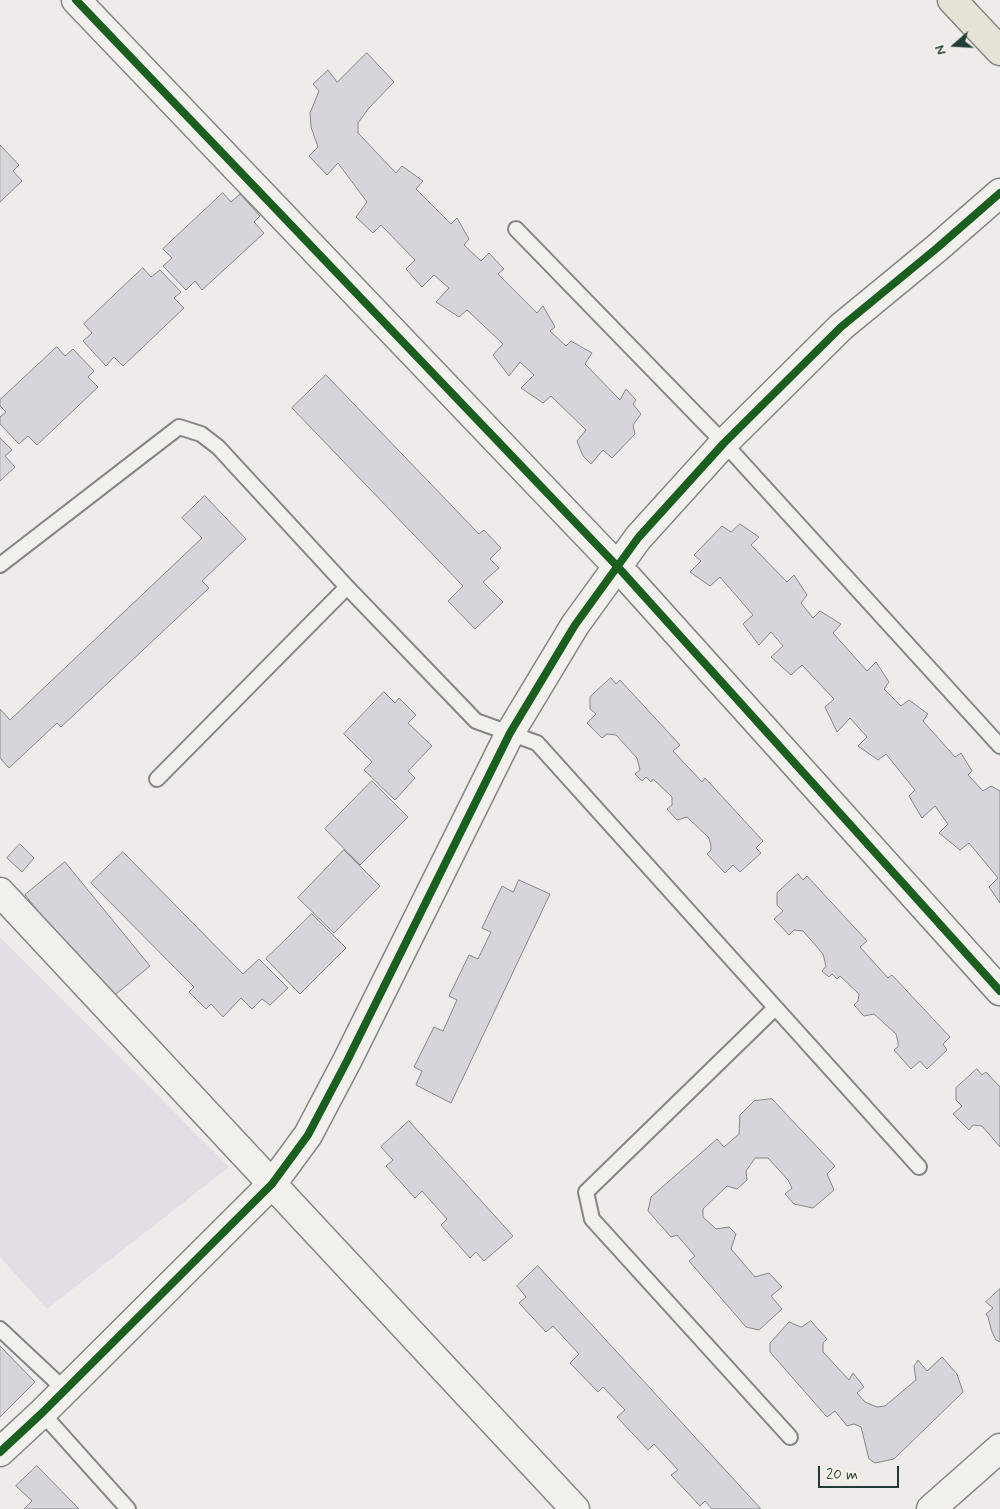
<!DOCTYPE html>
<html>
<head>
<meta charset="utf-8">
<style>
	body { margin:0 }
	#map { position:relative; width:1000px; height:1509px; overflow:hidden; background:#f0ebeb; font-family:Mynerve,sans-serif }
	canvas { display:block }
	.north { position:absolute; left:930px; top:20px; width:50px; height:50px; -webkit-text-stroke:4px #f7f3e8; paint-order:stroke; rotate:251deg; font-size:14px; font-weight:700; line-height:20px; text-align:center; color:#1f3d34 }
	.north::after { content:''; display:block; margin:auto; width:18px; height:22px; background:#1f3d34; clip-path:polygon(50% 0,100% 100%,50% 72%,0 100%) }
	.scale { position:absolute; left:818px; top:1466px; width:81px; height:22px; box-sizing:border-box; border:2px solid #1f3d34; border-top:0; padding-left:6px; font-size:15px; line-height:18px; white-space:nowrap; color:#1f3d34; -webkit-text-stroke:4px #f7f3e8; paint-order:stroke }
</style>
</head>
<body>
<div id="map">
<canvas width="1000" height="1509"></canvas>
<div class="north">N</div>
<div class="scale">20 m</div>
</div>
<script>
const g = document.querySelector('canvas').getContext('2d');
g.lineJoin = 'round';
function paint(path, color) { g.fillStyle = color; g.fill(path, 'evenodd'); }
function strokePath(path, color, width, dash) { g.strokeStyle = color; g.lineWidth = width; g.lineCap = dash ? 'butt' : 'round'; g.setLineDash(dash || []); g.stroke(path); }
const built = new Path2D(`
	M0 937 229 1167 47 1309 0 1257Z`);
const building = new Path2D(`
	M367 53 394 82 369 108 358 123V133L396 173 402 166 423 181 416 189 451 224 457 218 469 239 464 245 481 261 489 253 504 269 498 274 537 313 543 306 555 327 550 331 566 346 571 341 592 353 585 364 620 400 626 389 636 400 633 404 641 414 633 425 635 434 612 458 603 450 591 464 583 456 577 441 586 430 551 396 543 403 521 388 534 375 520 362 509 376 493 355 503 344 467 310 459 317 436 302 449 288 434 275 422 287 406 269 415 260 381 225 373 233 356 217 367 202 338 163 327 175 309 156 318 147 311 127 310 113 319 91 313 84 328 70 337 82Z
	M0 145 19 165 13 171 22 181 0 202Z
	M223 193 231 202 240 194 260 216 254 222 264 233 202 290 195 281 186 290 163 266 172 258 163 249Z
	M143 268 151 277 160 270 181 292 174 298 184 308 123 366 114 357 106 366 83 341 92 333 84 324Z
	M57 347 65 356 73 349 94 371 88 377 98 387 37 445 28 436 19 444 0 424V417L6 412 0 406V400Z
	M326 375 479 534 484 530 501 548 490 559 499 568 483 582 503 602 475 629 448 601 463 586 292 408Z
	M0 438 12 450 5 456 15 467 0 481Z
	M205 496 246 539 202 581 209 588 61 727 57 723 9 768 0 758V709L10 720 202 538 182 518Z
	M740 524 759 537 751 545 787 582 794 575 807 595 801 603 813 618 820 611 841 624 833 633 867 671 876 662 889 682 884 689 901 706 909 700 928 714 923 721 955 757 961 753 972 771 968 775 983 791 991 786 1000 791V903L989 887 998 878 969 843 960 850 939 833 948 824 935 806 922 818 909 796 915 790 886 754 878 760 858 746 867 737 850 718 837 732 825 707 834 699 802 665 791 675 771 657 783 646 771 632 759 645 743 624 753 615 720 577 710 586 690 572 701 561 694 555 722 526 731 532Z
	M611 678 616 684 620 680 680 745 673 751 702 782 705 778 763 841 756 848 761 853 740 872 733 865 725 873 707 854 711 850V846L709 838 687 817 677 820 667 809 672 805V797L653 779 651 782 646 777 642 781 635 774 640 770 637 758 616 735 607 734 602 738 587 723 596 714 590 709V697Z
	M384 692 395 703 399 698 416 715 408 723 432 746 408 771 415 778 395 800 364 770 372 762 344 734Z
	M372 781 408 817 360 865 325 829Z
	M20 844 34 858 22 872 7 858Z
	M344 850 380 886 334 933 298 898Z
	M123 852 243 974 259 959 288 988 270 1005 262 999 252 1009 241 998 223 1017 211 1004 206 1009 189 992 194 987 91 883Z
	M65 862 150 966 110 999 25 895Z
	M798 874 803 880 807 876 867 941 860 947 888 978 892 975 950 1037 943 1044 947 1050 927 1069 920 1061 911 1069 894 1050 898 1047V1042L896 1034 874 1014 864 1016 854 1005 858 1001 859 994 840 976 837 979 832 974 829 977 822 971 826 966 823 954 803 931 794 930 789 935 774 919 783 911 777 905V893Z
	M519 880 550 894 451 1103 416 1085 422 1071 414 1067 434 1027 443 1031 457 1000 449 996 469 955 478 959 491 932 482 928 502 886 513 892Z
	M312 914 346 948 300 994 266 959Z
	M977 1069 982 1075 986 1072 1000 1087V1147L982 1126 973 1125 969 1130 953 1114 962 1106 956 1100V1088Z
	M772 1099 835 1166 827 1174 834 1190 813 1208 794 1204 785 1194 792 1188 788 1180 768 1158H755L746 1171 747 1180 737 1189 727 1186 703 1209V1217L716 1229 729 1227 736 1234 731 1249 755 1277 769 1273 782 1287 771 1296 782 1309 759 1330 746 1327 689 1261 695 1256 677 1235 671 1237 648 1211 651 1197 717 1139 724 1147 739 1134 740 1115 754 1101Z
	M409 1121 513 1236 484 1261 476 1252 470 1258 441 1225 447 1219 422 1191 415 1198 386 1166 393 1160 381 1147Z
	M538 1266 761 1509H712L705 1501 700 1506 671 1475 678 1470 654 1444 648 1450 617 1417 625 1410 603 1387 598 1392 570 1363 579 1354 553 1326 546 1332 519 1303 526 1297 517 1286Z
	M1000 1289V1342L996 1340 992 1332 988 1317 986 1314 993 1308 986 1302Z
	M811 1321 827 1339 823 1343V1352L849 1380 853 1373 864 1387 857 1393 865 1402 877 1407 885 1406 916 1380 914 1366 918 1360 927 1371 942 1357 957 1374 963 1392 894 1459 875 1463 869 1459 861 1427 854 1424 847 1426 835 1411 827 1417 770 1352V1343L789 1322 801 1327Z
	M0 1346 35 1382 0 1417Z
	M37 1466 79 1509H24L32 1501 16 1486Z`);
const lane = new Path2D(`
	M516 229 724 443 1000 746
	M0 565 179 427 201 434 218 447 347 587 476 721 537 743 919 1167
	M157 779 347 587
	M775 1008 586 1192 592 1219 790 1437
	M0 1329 65 1390
	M42 1413 128 1509`);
const street = new Path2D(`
	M76 0 617 566 1000 991
	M0 892 575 1509
	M0 1452 42 1413 272 1184 308 1135 347 1061 510 733 575 625 638 538 724 443 841 327 937 248 1000 193
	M931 1509 1000 1448`);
const primary = new Path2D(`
	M952 0 1000 51`);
const cycleway = new Path2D(`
	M76 0 617 566 1000 991
	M0 1452 42 1413 272 1184 308 1135 347 1061 510 733 575 625 638 538 724 443 841 327 937 248 1000 193`);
paint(built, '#e5dde5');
paint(building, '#d8d4dc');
strokePath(building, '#838684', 1);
strokePath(lane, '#838684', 18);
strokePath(street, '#838684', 31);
strokePath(primary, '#838684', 31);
strokePath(lane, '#f2f0ed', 14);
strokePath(street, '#f2f0ed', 28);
strokePath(primary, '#e6e2d5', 28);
strokePath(cycleway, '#1b5e20', 8);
</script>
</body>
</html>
